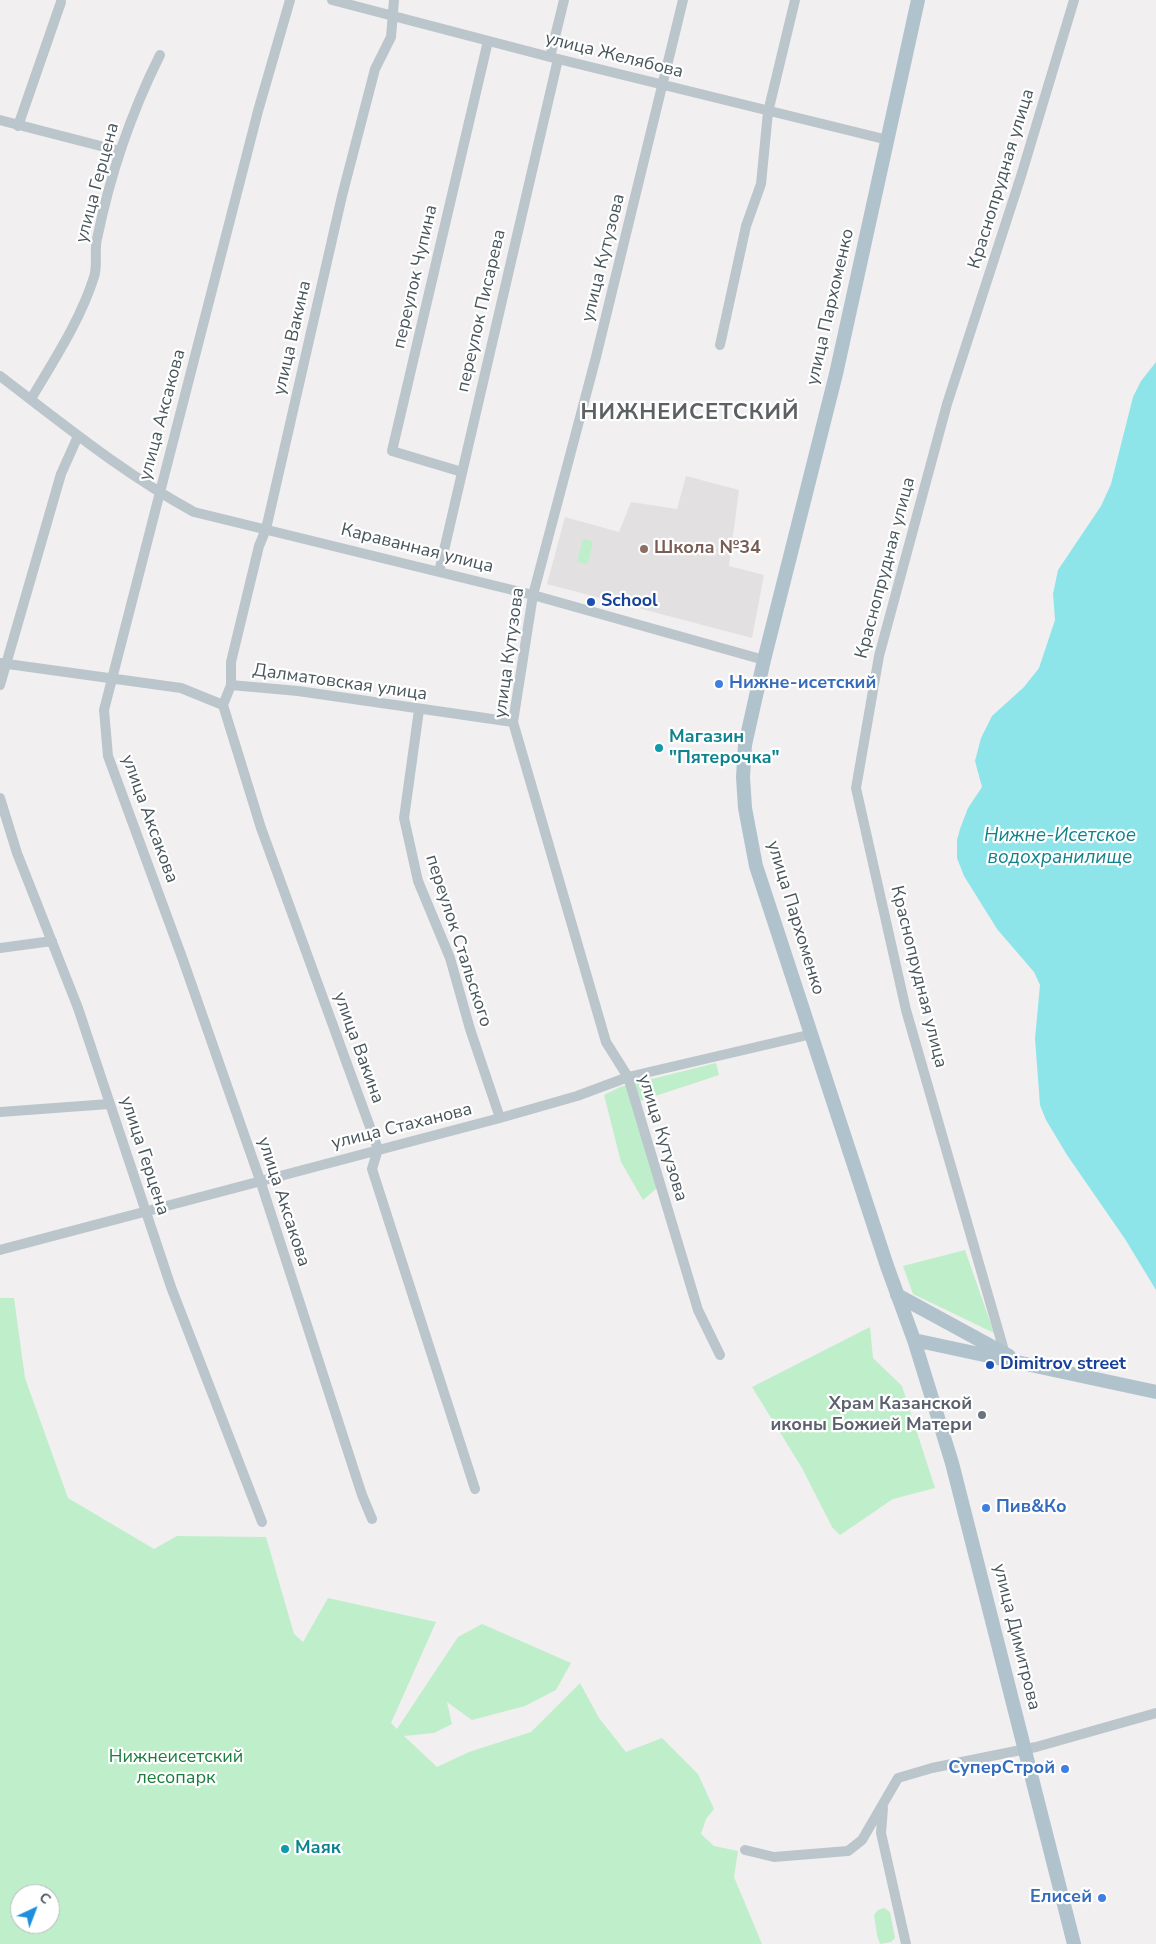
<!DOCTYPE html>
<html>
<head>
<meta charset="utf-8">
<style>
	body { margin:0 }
	#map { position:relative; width:1156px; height:1944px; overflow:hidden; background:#f2eff0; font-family:"Nunito Sans",sans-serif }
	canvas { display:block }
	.north { position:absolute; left:10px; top:1884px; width:50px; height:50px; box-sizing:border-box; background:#fff; border:1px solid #b6bbbe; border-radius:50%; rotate:43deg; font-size:14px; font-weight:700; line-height:20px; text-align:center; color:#48565c }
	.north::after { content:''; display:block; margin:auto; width:18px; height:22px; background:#1d8fde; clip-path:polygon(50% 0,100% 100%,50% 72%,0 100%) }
</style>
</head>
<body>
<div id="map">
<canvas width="1156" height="1944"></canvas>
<div class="north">С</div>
</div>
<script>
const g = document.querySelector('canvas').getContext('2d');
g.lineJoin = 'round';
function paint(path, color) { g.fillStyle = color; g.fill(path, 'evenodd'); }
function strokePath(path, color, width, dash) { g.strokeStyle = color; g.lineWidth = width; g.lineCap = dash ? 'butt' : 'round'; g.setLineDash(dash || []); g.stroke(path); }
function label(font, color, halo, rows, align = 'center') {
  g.font = font + ' "Nunito Sans",sans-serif'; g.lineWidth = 4.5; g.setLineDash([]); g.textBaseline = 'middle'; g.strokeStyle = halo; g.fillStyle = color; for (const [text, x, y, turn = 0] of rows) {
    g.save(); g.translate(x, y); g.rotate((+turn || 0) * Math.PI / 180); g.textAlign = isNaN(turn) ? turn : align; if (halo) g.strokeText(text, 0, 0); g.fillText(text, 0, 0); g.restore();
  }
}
const education = new Path2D(`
	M686 476 739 490 729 566 764 575 752 638 547 584 565 517 619 532 631 502 677 509Z`);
const green = new Path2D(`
	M583 539 593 541 588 564 577 562Z
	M716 1063 719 1075 640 1101 657 1188 643 1200 621 1162 604 1095 620 1087Z
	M965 1250 994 1333 913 1294 903 1266Z
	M0 1298H14L25 1378 68 1498 154 1549 177 1536 266 1537 294 1634 303 1642 328 1598 436 1622 391 1723 397 1729 458 1637 482 1624 571 1663 556 1690 525 1706 472 1720 447 1702 452 1724 434 1733 404 1736 437 1767 469 1752 531 1732 580 1683 599 1718 626 1752 662 1738 698 1774 714 1809 706 1819 701 1834 714 1846 738 1851 734 1877 762 1944H0ZM20 1894H50V1924H20Z
	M870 1327 873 1358 902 1386 935 1488 893 1499 840 1535 832 1527 802 1468 752 1387Z
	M884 1908 890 1912 895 1938 891 1942 880 1944 877 1935 874 1915 878 1910Z`);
const water = new Path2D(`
	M1156 362V1290L1125 1239 1067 1155 1046 1120 1040 1105 1035 1039 1040 985 1034 972 997 929 964 876 957 858V840L960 829 968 808 982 787 975 761 981 738 992 716 1024 687 1039 668 1055 620 1053 594 1058 570 1101 506 1111 484 1133 397 1141 381Z`);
const minor = new Path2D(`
	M290 0 258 111 104 710 108 756 183 960 260 1180 362 1495 372 1519
	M332 0 550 57 888 140
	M683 0 596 357 533 595 513 722 606 1042 628 1077 698 1310 720 1355
	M550 57 564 0
	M0 120 120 151
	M18 126 61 2
	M720 345 746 226 761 184 768 112 795 0
	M0 376C63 424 124 474 194 512L533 595 764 660
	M31 399C54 360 80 321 94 277 98 265 94 251 97 239 110 175 131 113 160 55
	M462 472 392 451 488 41
	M439 572 558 59
	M0 663 181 688 223 705 231 685 298 691 513 722
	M0 685 61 474 78 436
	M231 685V662L259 546 266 529 342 196 375 69 391 37 394 0
	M223 705 261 828 378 1149 372 1169 475 1489
	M419 710 404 818 418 881 450 958 470 1029 500 1118
	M0 798 17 853 78 1008 171 1287 262 1522
	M0 948 52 941
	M0 1112 109 1104
	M0 1250 500 1118 577 1096 628 1077 812 1034
	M1005 1354 906 1010 856 788 879 656 947 404 1021 176 1074 0
	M883 1808 881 1833 906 1944
	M745 1850 774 1857 848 1851 862 1840 898 1778 932 1768 1036 1747 1156 1713`);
const major = new Path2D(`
	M918 0 836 374 764 660 745 745 743 777 745 808 756 866 887 1266 914 1340 952 1463 1074 1944
	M897 1295 1009 1356
	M914 1340 1156 1392`);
const markers = [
	[644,549,5,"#8d6e63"],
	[591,602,5,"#1a4fb4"],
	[719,684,5,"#3f7fe0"],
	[659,748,5,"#0f9aa8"],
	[990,1365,5,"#1a4fb4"],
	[982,1415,5,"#6b7280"],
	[986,1508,5,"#3f7fe0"],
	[1065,1769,5,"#3f7fe0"],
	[285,1849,5,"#0f9aa8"],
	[1102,1898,5,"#3f7fe0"]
];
const streetNames = [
	["улица Желябова",614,56,14],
	["Краснопрудная улица",1002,179,-73],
	["улица Герцена",98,183,-75],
	["улица Кутузова",604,258,-76],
	["переулок Чупина",416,277,-77],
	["улица Пархоменко",831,307,-77],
	["переулок Писарева",482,311,-77],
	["улица Вакина",293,338,-77],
	["улица Аксакова",163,415,-75],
	["Караванная улица",417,549,14],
	["Краснопрудная улица",886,568,-75],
	["улица Кутузова",510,653,-82],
	["Далматовская улица",340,683,8],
	["улица Аксакова",149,819,70],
	["улица Пархоменко",795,918,73],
	["переулок Стальского",458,941,72],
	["Краснопрудная улица",918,977,76],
	["улица Вакина",358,1048,70],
	["улица Стаханова",402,1127,-14],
	["улица Кутузова",662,1138,73],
	["улица Герцена",144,1156,72],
	["улица Аксакова",283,1202,72],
	["улица Димитрова",1016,1637,76]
];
const educationNames = [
	["Школа №34",654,549]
];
const transitNames = [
	["School",601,602],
	["Dimitrov street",1000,1365]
];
const shopNames = [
	["Нижне-исетский",729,684],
	["Пив&Ко",996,1508],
	["СуперСтрой",1055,1769,"right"],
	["Елисей",1092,1898,"right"]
];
const cultureNames = [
	["Магазин",669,738],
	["\"Пятерочка\"",669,759],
	["Маяк",295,1849]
];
const worshipNames = [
	["Храм Казанской",972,1405],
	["иконы Божией Матери",972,1426]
];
const parkNames = [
	["Нижнеисетский",176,1758],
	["лесопарк",176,1779]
];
const waterNames = [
	["Нижне-Исетское",1060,836],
	["водохранилище",1060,858]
];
const districtNames = [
	["НИЖНЕИСЕТСКИЙ",690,414]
];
paint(education, '#e3e0e1');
paint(green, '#bfeeca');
paint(water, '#8de5ea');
strokePath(minor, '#bbc6cc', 10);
strokePath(major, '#b0c3cd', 14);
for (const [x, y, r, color] of markers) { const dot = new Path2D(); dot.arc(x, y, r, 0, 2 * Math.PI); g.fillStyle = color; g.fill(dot); strokePath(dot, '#fff', 2); }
label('18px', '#48565c', '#fff', streetNames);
label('bold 18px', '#785e54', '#fff', educationNames, 'left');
label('bold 18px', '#164399', '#fff', transitNames, 'left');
label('bold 18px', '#366cbe', '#fff', shopNames, 'left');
label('bold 18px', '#0d838f', '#fff', cultureNames, 'left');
label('bold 18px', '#5b616d', '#fff', worshipNames, 'right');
label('18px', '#197d3c', '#fff', parkNames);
label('italic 19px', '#108389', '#fff', waterNames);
g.letterSpacing = '1px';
label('bold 22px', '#5c6164', '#fff', districtNames);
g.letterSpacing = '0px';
</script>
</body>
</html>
